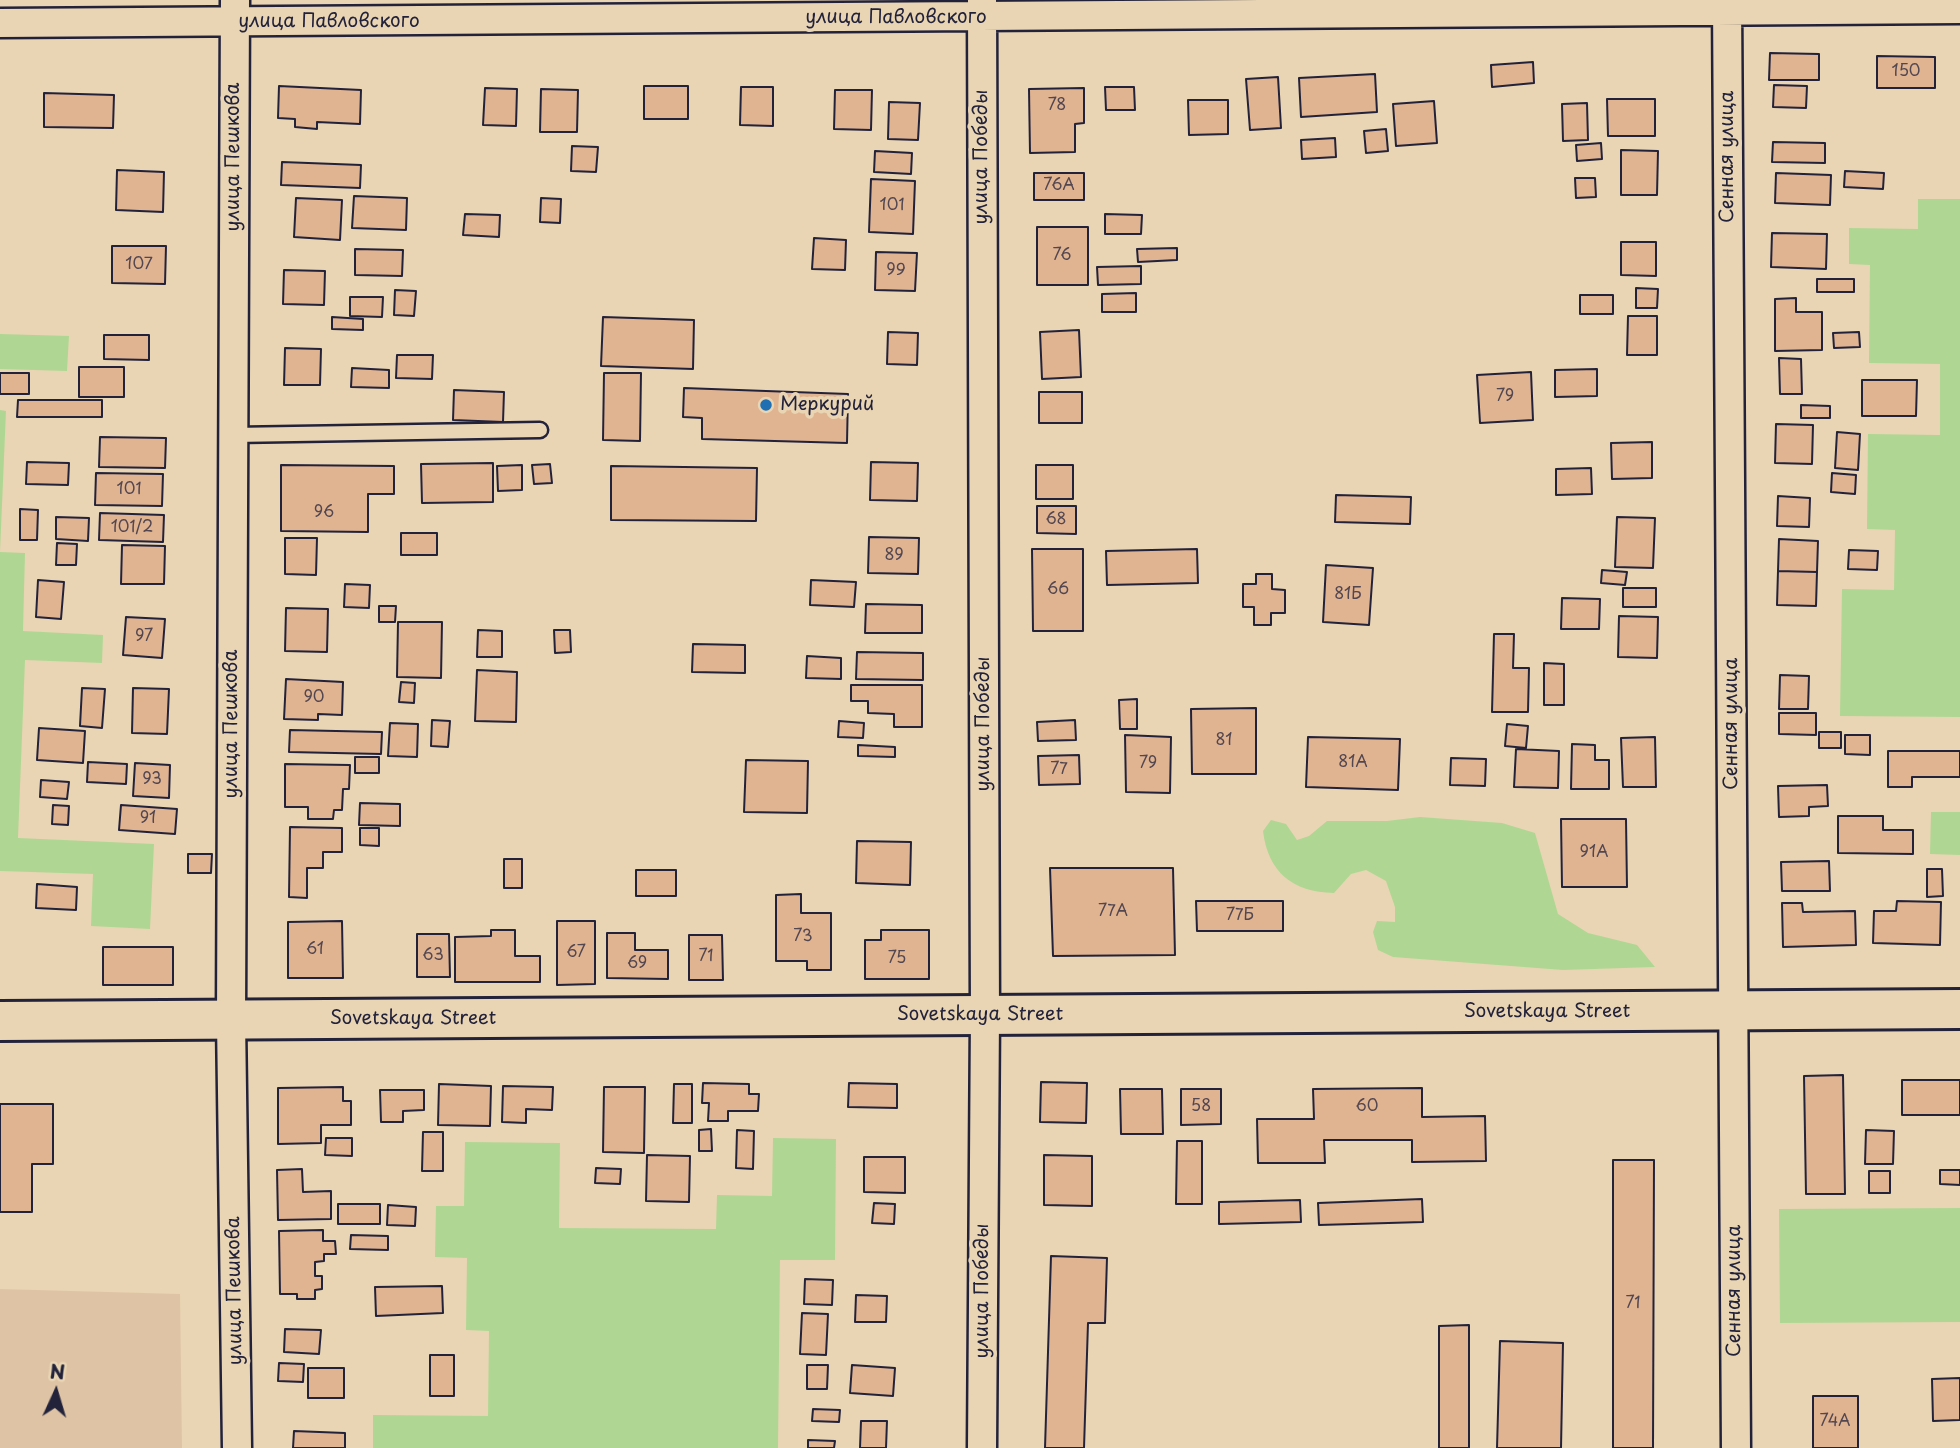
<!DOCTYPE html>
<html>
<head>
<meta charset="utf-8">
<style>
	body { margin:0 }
	#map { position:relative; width:1960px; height:1448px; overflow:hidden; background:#e9d5b3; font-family:"Playpen Sans",sans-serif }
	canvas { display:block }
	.north { position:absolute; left:21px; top:1357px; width:70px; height:70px; -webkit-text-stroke:5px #e9d5b3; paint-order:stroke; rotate:4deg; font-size:19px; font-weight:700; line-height:28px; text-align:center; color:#22223b }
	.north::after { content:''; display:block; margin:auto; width:24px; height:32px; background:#22223b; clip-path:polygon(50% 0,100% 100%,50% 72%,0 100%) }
</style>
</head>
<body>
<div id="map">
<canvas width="1960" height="1448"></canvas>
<div class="north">N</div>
</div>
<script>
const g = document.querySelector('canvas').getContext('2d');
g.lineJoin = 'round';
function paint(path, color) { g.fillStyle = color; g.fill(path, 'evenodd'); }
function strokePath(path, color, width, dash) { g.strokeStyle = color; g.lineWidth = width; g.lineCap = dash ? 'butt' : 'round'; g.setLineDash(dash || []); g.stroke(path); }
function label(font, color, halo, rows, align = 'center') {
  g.font = font + ' "Playpen Sans",sans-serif'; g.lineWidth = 7; g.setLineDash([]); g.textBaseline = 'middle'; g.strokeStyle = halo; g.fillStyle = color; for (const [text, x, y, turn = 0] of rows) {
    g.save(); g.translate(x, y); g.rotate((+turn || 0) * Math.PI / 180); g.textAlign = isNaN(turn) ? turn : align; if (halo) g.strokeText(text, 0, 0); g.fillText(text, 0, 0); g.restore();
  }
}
const built = new Path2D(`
	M0 1289 180 1294 182 1448H0Z`);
const green = new Path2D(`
	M1918 199H1960V717L1840 716 1842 589 1894 590 1895 530 1867 529 1868 434 1940 435V364L1869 363 1870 265 1849 264V228L1918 229Z
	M0 334 69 336 67 371 0 369Z
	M0 410 6 411 0 552 25 553 23 631 103 635 102 663 25 660 18 838 154 844 150 929 91 926 93 874 0 871Z
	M1931 812H1960V855L1930 854Z
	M1420 817 1502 823 1535 833 1558 914 1588 933 1637 945 1655 967 1563 970 1393 957 1378 950 1373 932 1377 921 1395 922V907L1386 881 1366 870 1351 874 1334 893C1292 892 1268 872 1263 831L1271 820 1286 824 1297 840 1309 836 1327 821H1387Z
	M773 1138 836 1139 835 1260H780L778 1448H373V1415L488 1416 489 1331 466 1330 467 1258 435 1257 436 1206H464L465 1142 560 1143 559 1228 716 1229 717 1195 772 1196Z
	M1960 1208V1322L1780 1323 1779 1209Z`);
const building = new Path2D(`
	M1770 53 1819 54V80H1769Z
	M1877 56 1935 57V88H1877Z
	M1533 62 1534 83 1492 87 1491 65Z
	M1375 74 1377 112 1301 117 1299 78Z
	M1278 77 1281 128 1250 130 1246 79Z
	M1774 85 1807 86 1806 108 1773 107Z
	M279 86 361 90 360 124 317 122V129L295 127V119L278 118Z
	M644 86H688V119H644Z
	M741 87H773V126L740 125Z
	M1105 87H1134L1135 110H1106Z
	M485 88 517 89 516 126 483 125Z
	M1084 88V123L1075 124V152L1030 153 1029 89Z
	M541 89 578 90 577 132H540Z
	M835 90H872L871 130 834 129Z
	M44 93 114 95 113 128 44 127Z
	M1607 99H1655V136H1608Z
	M1188 100H1228V134L1189 135Z
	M1434 101 1437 143 1396 146 1393 104Z
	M889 102 920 103 918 140 888 139Z
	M1587 103 1588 140 1563 141 1562 104Z
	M1386 129 1388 151 1366 153 1364 131Z
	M1335 138 1336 157 1302 159 1301 140Z
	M1773 142 1825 143V163L1772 162Z
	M1601 143 1602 159 1577 161 1576 145Z
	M572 146 598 147 596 172 571 171Z
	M1621 150 1658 151 1657 195H1621Z
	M875 151 912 153 911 174 874 172Z
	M282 162 361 165 360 188 281 185Z
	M117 170 164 172 163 212 116 210Z
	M1845 171 1884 173 1883 189 1844 187Z
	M1034 173H1084V200H1034Z
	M1776 173 1831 175 1830 205 1775 203Z
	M1575 178H1595L1596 197 1576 198Z
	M871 179 915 181 913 234 869 232Z
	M354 196 407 198 406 230 352 228Z
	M296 198 342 200 340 240 294 237Z
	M541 198 561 199 560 223 540 222Z
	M465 214 500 215 499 237 463 235Z
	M1105 214 1142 215 1141 234H1105Z
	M1037 227H1088V285H1037Z
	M1772 233 1827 234 1826 269 1771 267Z
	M814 238 846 240 845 270 812 269Z
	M1621 242H1656V276L1621 275Z
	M112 246H166L165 284 112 283Z
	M1177 248V260L1138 262 1137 249Z
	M355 249 403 250 402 276 355 275Z
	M876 252 917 253 915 291 875 290Z
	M1141 266V284L1098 285 1097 267Z
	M284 270 325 271 324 305 283 304Z
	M1817 279H1854V292H1817Z
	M1636 288 1658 289 1657 308H1636Z
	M395 290 416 291 414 316 394 315Z
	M1136 293V312H1102V294Z
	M1580 295H1613V314H1580Z
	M350 297H383L382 317 350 316Z
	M1796 298V312H1822V350L1775 351V299Z
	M1628 316H1657V355H1627Z
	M332 317 363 319V330L332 329Z
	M603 317 694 320 693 369 601 366Z
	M1079 330 1081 377 1042 379 1040 332Z
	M888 332 918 333 917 365 887 364Z
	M1859 332 1860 347 1834 348 1833 333Z
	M104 335H149V360L104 359Z
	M285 348 321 349 320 385H284Z
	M397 355H433L432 379 396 378Z
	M1779 358 1801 359 1802 394H1780Z
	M79 367H124V397H79Z
	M352 368 389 370V388L351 387Z
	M1597 369V396L1555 397V370Z
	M1531 372 1533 420 1480 423 1477 375Z
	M0 373H29V394H0Z
	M604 373H641L640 441 603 440Z
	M1862 380H1917L1916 416H1862Z
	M684 388 848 394 847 443 702 439V418L683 417Z
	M454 390 504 392 503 422 453 420Z
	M1039 392H1082V423H1039Z
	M18 400H102V417H17Z
	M1801 405 1830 406V418H1801Z
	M1776 424 1813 425 1812 464 1775 463Z
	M1837 432 1860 434 1858 470 1835 468Z
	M100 437 166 438 165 468 99 467Z
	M1652 442V478L1612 479 1611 443Z
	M27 462 69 463 68 485 26 484Z
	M871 462 918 463 917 501 870 500Z
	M493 463V502L422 503 421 464Z
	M550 464 552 483 534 484 532 465Z
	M281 465 394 466V494H368V532L281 531Z
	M522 465V490L498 491 497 466Z
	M1036 465H1073V499H1036Z
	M611 466 757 468 756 521 611 520Z
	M1591 468 1592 494 1556 495V469Z
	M96 473 163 474 162 506 95 505Z
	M1832 473 1856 475 1855 494 1831 492Z
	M1336 495 1411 497 1410 524 1335 522Z
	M1778 496 1810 498 1809 527 1777 526Z
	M1037 506H1076V534L1037 533Z
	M20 509 38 510 37 540H20Z
	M100 513 164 515 163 542 99 540Z
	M56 517 89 518 88 541 56 539Z
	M1617 517 1655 518 1653 568 1615 567Z
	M401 533H437V555H401Z
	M869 537 919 538 918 574 868 573Z
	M285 538H317L316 575 285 574Z
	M1779 539 1818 541 1817 572 1778 571Z
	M57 543 77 544 76 565H56Z
	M122 545 165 546 164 584H121Z
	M1032 549H1083V631H1033Z
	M1197 549 1198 583 1107 585 1106 551Z
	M1849 550 1878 551 1877 570 1848 569Z
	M1326 565 1373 568 1369 625 1323 622Z
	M1602 570 1627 572 1625 585 1601 583Z
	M1778 571 1817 572 1816 606 1777 605Z
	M1256 574H1272V589L1285 590V613H1271V625H1254V607H1243V584H1256Z
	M38 580 64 582 61 619 36 617Z
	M811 580 856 582 854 607 810 605Z
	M345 584 370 585 369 608 344 607Z
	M1623 588H1656V607H1623Z
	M1562 598 1600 599 1599 629H1561Z
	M866 604 922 605V633H865Z
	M379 606H396L395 622H379Z
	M286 608 328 609 327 652 285 651Z
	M1619 616 1658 617 1657 658 1618 657Z
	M126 617 165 619 162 658 123 655Z
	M398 622H442L441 678 397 677Z
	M478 630 502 631V657H477Z
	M554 630H570L571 652 555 653Z
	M1494 634H1514L1513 668H1529L1528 712H1492Z
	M693 644 745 645V673L692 672Z
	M857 652 923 653V680L856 679Z
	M807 656 841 658V679L806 678Z
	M1544 663 1564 664V705H1544Z
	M477 670 517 672 516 722 475 721Z
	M1780 675 1809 676 1808 709H1779Z
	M286 679 343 682 342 715 318 714V720L284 719Z
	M401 682 415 683 414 703 399 702Z
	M851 685H922V727H894V714L868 713V701H851Z
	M82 688 105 689 102 728 80 726Z
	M133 688 169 689 167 734 132 733Z
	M1137 699V729H1120L1119 700Z
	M1256 708V774H1192L1191 709Z
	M1779 713H1816V735L1779 734Z
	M432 720 450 721 448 747 431 746Z
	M1075 720 1076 740 1038 741 1037 722Z
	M839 721 864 723 863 738 838 737Z
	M390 723 418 724 417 757 388 756Z
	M1507 724 1528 726 1526 748 1505 746Z
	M39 728 85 731 83 763 37 760Z
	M290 730 382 732 381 754 289 752Z
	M1819 732H1841V748H1819Z
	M1125 735 1171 737 1170 793 1126 792Z
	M1845 735H1870V755L1845 754Z
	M1308 737 1400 739 1398 790 1306 787Z
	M1655 737 1656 787H1623L1621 738Z
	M1572 744 1595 745V760H1609V789H1571Z
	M858 745 895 747V757L858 756Z
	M1516 749 1559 751 1558 788 1514 787Z
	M1888 751H1960V777H1912V787H1888Z
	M1079 755 1080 784 1039 785 1038 756Z
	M355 757H379V773H355Z
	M1451 758 1486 759 1485 786 1450 785Z
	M746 760 808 761 807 813 744 812Z
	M88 762 127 764 126 784 87 782Z
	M135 763 170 765 169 798 133 796Z
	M285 764 350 765 349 789H343L342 810H334L333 819H308V807H285Z
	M41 780 69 782 67 799 40 797Z
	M1827 785 1828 806 1809 807V816L1779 817 1778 786Z
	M360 803 400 804V826L359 825Z
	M53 805 69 806 68 825 52 824Z
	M121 805 177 809 175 834 119 830Z
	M1838 816H1883V830H1913V854L1838 853Z
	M1561 819H1626L1627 887H1562Z
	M290 827 342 828V852H323V868H307V898L289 897Z
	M360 828H379V846L360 845Z
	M857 841 911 842 910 885 856 883Z
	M188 854H212L211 873H188Z
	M504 859H522V888H504Z
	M1829 861 1830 891H1782L1781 862Z
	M1050 868H1173L1175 955 1053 956Z
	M1927 869H1942L1943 896 1927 897Z
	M636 870H676V896H636Z
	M37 884 77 887 76 910 36 908Z
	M801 894V913H831V970H807V961H776V895Z
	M1196 901H1283V931H1197Z
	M1897 901 1941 902 1940 945 1873 943 1874 911H1896Z
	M1782 903H1802L1803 912 1855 911 1856 945 1783 947Z
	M342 921 343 978H288V922Z
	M557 921H595V984L557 985Z
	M491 930H515V956H540V982H455V937L491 936Z
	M881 930H929V979H865V940H881Z
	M607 933H635V950H668V979L607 978Z
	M417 934H449L450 977H417Z
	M689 935H722L723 980H689Z
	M103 947H173V985H103Z
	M1843 1075 1845 1194H1806L1804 1076Z
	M1902 1080H1960V1115H1902Z
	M1041 1082 1087 1083 1086 1123 1040 1122Z
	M703 1083 749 1084V1094H759L758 1111H728V1121H708L709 1103H702Z
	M849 1083 897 1084V1108L848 1107Z
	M439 1084 491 1086 490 1126 438 1125Z
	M674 1084H692V1123H673Z
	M503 1086 553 1087 552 1110 526 1109V1123L502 1122Z
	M343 1087V1101H351V1125H321V1143L278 1144V1088Z
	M604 1087H645L644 1153 603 1152Z
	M1422 1088V1117L1485 1116 1486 1161 1412 1162V1140H1324L1325 1163H1258L1257 1119H1314L1313 1089Z
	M1120 1089H1162L1163 1134H1121Z
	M1181 1089H1221V1124L1181 1125Z
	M380 1090H424V1110L403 1111V1122H381Z
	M0 1104H53V1164H32V1212H0Z
	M711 1129 712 1151H699V1130Z
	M737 1130 754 1131 753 1169 736 1168Z
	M1866 1130 1894 1131 1893 1164H1865Z
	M423 1132H443V1171H422Z
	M326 1138H352V1156L325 1155Z
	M1177 1141H1202V1204H1176Z
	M647 1155 690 1156 689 1202 646 1201Z
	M1044 1155 1092 1156V1206L1044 1205Z
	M864 1157H905V1193L864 1192Z
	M1613 1160H1654L1653 1448H1613Z
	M596 1168 621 1169 620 1184 595 1183Z
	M302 1169 303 1192 331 1191V1219L278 1220 277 1170Z
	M1940 1170H1960V1185L1940 1184Z
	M1869 1171H1890V1193H1869Z
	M1422 1199 1423 1222 1319 1225 1318 1203Z
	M1300 1200 1301 1222 1219 1224V1202Z
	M874 1203 895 1204 894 1224 872 1223Z
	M338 1204H380V1224H338Z
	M388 1205 416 1207 415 1226 387 1225Z
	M323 1230V1241H335L336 1254H324V1261L315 1262V1276H322V1289L315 1290V1299H297V1294H280L279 1231Z
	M351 1235 388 1236V1250L350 1249Z
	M1051 1256 1107 1258 1105 1323H1088L1084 1448H1045Z
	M805 1279 833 1280 832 1305 804 1304Z
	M442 1286 443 1313 376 1316 375 1287Z
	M856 1295 887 1296 886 1322H855Z
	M802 1313 828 1314 826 1355 800 1354Z
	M1469 1325V1448H1439V1326Z
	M285 1329 321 1330 319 1354 284 1352Z
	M1500 1341 1563 1343 1561 1448H1497Z
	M430 1355H454V1396H430Z
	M279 1363 304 1364 303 1382 278 1381Z
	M807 1365H828L827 1389H807Z
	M852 1365 895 1368 893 1396 850 1393Z
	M308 1368H344V1398H308Z
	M1960 1378V1420L1933 1421 1932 1379Z
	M1813 1396H1858V1448H1813Z
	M813 1409 840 1410 839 1422 812 1421Z
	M861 1421H887L886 1448H860Z
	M294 1431 345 1433V1448H293Z
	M808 1440 835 1441 834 1448H808Z`);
const lane = new Path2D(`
	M233 435 540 430`);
const street = new Path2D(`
	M235 0 231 1020 237 1448
	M982 0 985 1015 982 1448
	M1727 0 1736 1448
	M0 23 1960 9`);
const secondary = new Path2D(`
	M0 1021 1960 1009`);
const markers = [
	[766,405,7,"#1f6fb2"]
];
const numberNames = [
	["150",1906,72],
	["78",1057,106],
	["76А",1059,186],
	["101",892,206],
	["76",1062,256],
	["107",139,265],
	["99",896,271],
	["79",1505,397],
	["101",129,490],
	["96",324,513],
	["68",1056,520],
	["101/2",132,528],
	["89",894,556],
	["66",1058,590],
	["81Б",1348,595],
	["97",144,637],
	["90",314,698],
	["81",1224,741],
	["81А",1353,763],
	["79",1148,764],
	["77",1059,770],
	["93",152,780],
	["91",148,819],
	["91А",1594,853],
	["77А",1113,912],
	["77Б",1240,916],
	["73",803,937],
	["61",315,950],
	["67",576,953],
	["63",433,956],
	["71",706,957],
	["75",897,959],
	["69",637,964],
	["58",1201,1107],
	["60",1367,1107],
	["71",1633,1304],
	["74А",1835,1422]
];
const streetNames = [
	["улица Павловского",896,18],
	["улица Павловского",329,22],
	["улица Пешкова",234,157,-90],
	["улица Победы",982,157,-90],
	["Сенная улица",1728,157,-90],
	["улица Пешкова",232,724,-90],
	["улица Победы",984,724,-90],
	["Сенная улица",1732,724,-90],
	["Sovetskaya Street",1547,1012],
	["Sovetskaya Street",980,1015],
	["Sovetskaya Street",413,1019],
	["улица Пешкова",235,1291,-91],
	["улица Победы",983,1291,-90],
	["Сенная улица",1735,1291,-90]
];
const poiNames = [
	["Меркурий",780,405]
];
paint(built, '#dec4a5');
paint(green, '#afd793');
paint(building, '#e0b391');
strokePath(building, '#22223b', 2);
strokePath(lane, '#22223b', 19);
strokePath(street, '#22223b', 33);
strokePath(secondary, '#22223b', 44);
strokePath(lane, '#e9d5b3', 14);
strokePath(street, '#e9d5b3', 28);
strokePath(secondary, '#e9d5b3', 38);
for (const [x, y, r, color] of markers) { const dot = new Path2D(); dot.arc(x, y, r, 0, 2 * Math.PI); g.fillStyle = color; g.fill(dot); strokePath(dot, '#e9d5b3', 2.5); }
label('16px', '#524650', null, numberNames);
label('19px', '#22223b', '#e9d5b3', streetNames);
label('19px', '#22223b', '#e9d5b3', poiNames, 'left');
</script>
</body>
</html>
